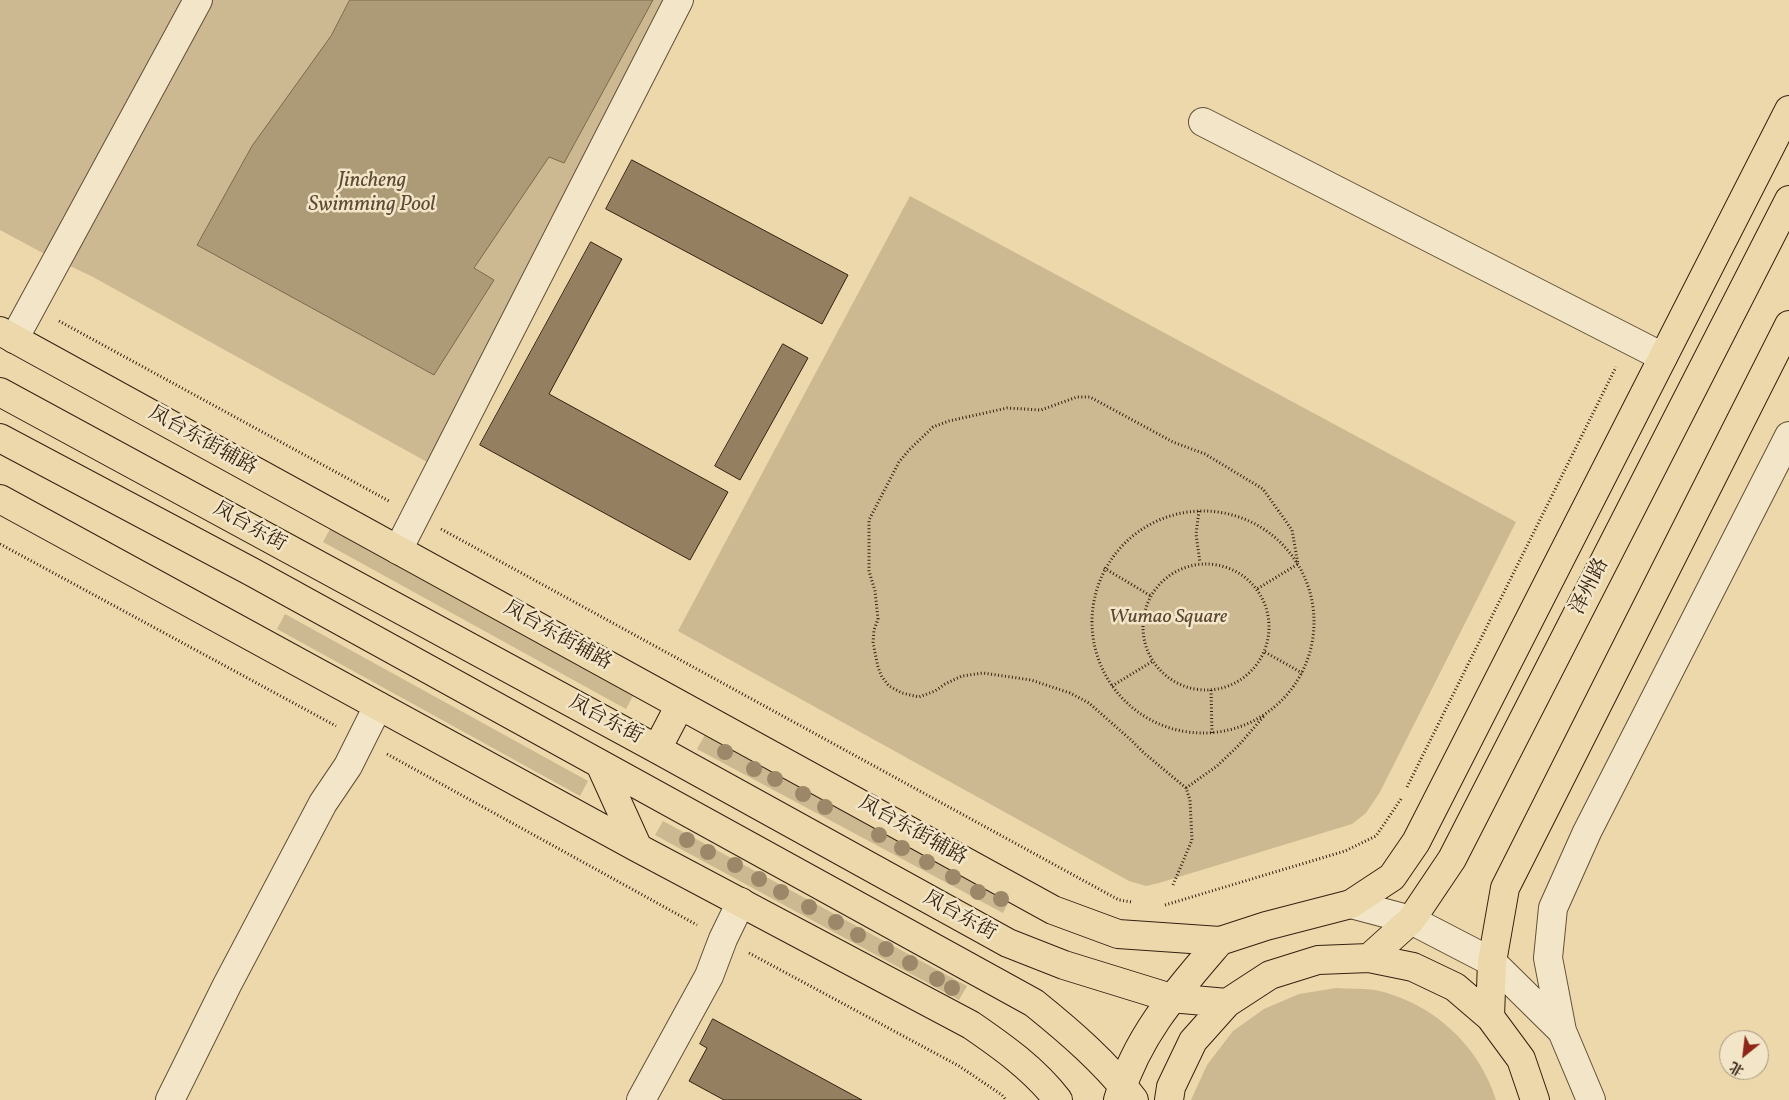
<!DOCTYPE html>
<html>
<head>
<meta charset="utf-8">
<style>
	body { margin:0 }
	#map { position:relative; width:1789px; height:1100px; overflow:hidden; background:#ecd8ab; font-family:Vollkorn,"Noto Serif SC",serif }
	canvas { display:block }
	.north { position:absolute; left:1719px; top:1030px; width:50px; height:50px; box-sizing:border-box; background:#f3e6c8; border:1px solid #a7977f; border-radius:50%; rotate:209deg; font-size:14px; font-weight:700; line-height:20px; text-align:center; color:#342111 }
	.north::after { content:''; display:block; margin:auto; width:18px; height:22px; background:#8f2418; clip-path:polygon(50% 0,100% 100%,50% 72%,0 100%) }
</style>
</head>
<body>
<div id="map">
<canvas width="1789" height="1100"></canvas>
<div class="north">北</div>
</div>
<script>
const g = document.querySelector('canvas').getContext('2d');
g.lineJoin = 'round';
function paint(path, color) { g.fillStyle = color; g.fill(path, 'evenodd'); }
function strokePath(path, color, width, dash) { g.strokeStyle = color; g.lineWidth = width; g.lineCap = dash ? 'butt' : 'round'; g.setLineDash(dash || []); g.stroke(path); }
function label(font, color, halo, rows, align = 'center') {
  g.font = font + ' Vollkorn,"Noto Serif SC",serif'; g.lineWidth = 5; g.setLineDash([]); g.textBaseline = 'middle'; g.strokeStyle = halo; g.fillStyle = color; for (const [text, x, y, turn = 0] of rows) {
    g.save(); g.translate(x, y); g.rotate((+turn || 0) * Math.PI / 180); g.textAlign = isNaN(turn) ? turn : align; if (halo) g.strokeText(text, 0, 0); g.fillText(text, 0, 0); g.restore();
  }
}
const green = new Path2D(`
	M0 0H672L427 462 93 277 39 251 0 230Z
	M910 196 1516 522 1380 792 1366 813 1352 824 1159 883 1146 886 1129 881 678 631Z
	M330 529 633 696 626 709 323 542Z
	M285 614 588 781 580 796 277 629Z
	M706 733 1011 897 1003 913 697 749Z
	M663 821 967 986 959 1000 655 835Z
	M1336 988C1349 989 1362 988 1375 990 1432 1002 1479 1045 1496 1100H1191L1207 1065 1233 1031 1264 1009 1299 994Z`);
const water = new Path2D(`
	M350 0H653L564 163 549 157 474 268 494 280 434 375 197 245 252 146 331 36Z`);
const building = new Path2D(`
	M632 160 848 275 822 324 606 209Z
	M591 242 622 259 549 394 728 492 690 560 480 445Z
	M783 344 808 358 740 480 715 466Z
	M713 1019 862 1100H724L689 1081 707 1048 700 1044Z`);
const path = new Path2D(`
	M59 321 389 501
	M1092 622a111 111 0 1 1 222 0a111 111 0 1 1-222 0Z
	M1199 511 1196 534 1200 563
	M441 529 1119 900 1132 902
	M0 544 336 726
	M1143 627a63 63 0 1 1 126 0a63 63 0 1 1-126 0Z
	M1104 568 1151 596
	M1265 652 1302 673
	M1112 686 1153 661
	M1211 690 1212 733
	M387 754 697 925
	M1407 787 1616 367
	M1186 788 1217 766 1239 745 1264 716
	M1173 885 1192 840 1190 800 1186 788 1144 753 1131 740 1089 703 1070 693 1031 680 983 673 962 676 945 684 935 691 919 697 902 693 889 686 882 677 878 667 873 643 874 630 878 619 875 591 869 571V520L899 462 909 450 933 427 949 421 1007 408 1041 410 1077 397H1090L1173 442 1205 454 1263 489 1292 530 1298 564 1257 589
	M1165 905 1345 851 1376 836 1401 799
	M749 953 959 1066 1002 1095 1006 1100`);
const minor = new Path2D(`
	M1203 122 1663 357
	M14 339 198 0
	M398 550 679 0
	M1351 904 1411 920 1492 962 1562 1031
	M170 1100 227 985 323 803 348 766 378 706
	M641 1100 709 976 723 939 741 902
	M1591 1100 1562 1031 1548 958 1553 908 1587 832 1789 436`);
const major = new Path2D(`
	M0 331 1053 910 1118 934 1220 941 1266 926 1351 904 1392 877 1416 842 1789 110
	M0 392 657 749 1008 943 1064 965 1171 998 1227 1003
	M0 438 252 572 1034 1003C1070 1032 1106 1063 1134 1100
	M0 499 638 848 971 1025C1003 1047 1034 1069 1058 1100
	M657 749 680 705
	M600 764 638 848
	M1369 958 1411 920 1452 859 1789 200
	M1490 1017 1492 962 1505 888 1789 325
	M1118 1100C1137 1035 1177 991 1220 941
	M1169 1100 1171 1087 1193 1041 1227 1003 1270 975 1318 960 1369 958 1413 967 1455 987 1490 1017 1521 1059 1535 1100`);
const trees = [
	[725,752],
	[754,769],
	[775,779],
	[803,794],
	[825,807],
	[879,835],
	[687,840],
	[902,848],
	[708,852],
	[927,862],
	[735,865],
	[953,877],
	[759,879],
	[781,892],
	[978,892],
	[1001,899],
	[809,907],
	[836,922],
	[858,935],
	[886,949],
	[910,963],
	[937,979],
	[952,988]
];
const streetNames = [
	["凤台东街辅路",202,442,29],
	["凤台东街",249,528,29],
	["泽州路",1591,587,-63],
	["凤台东街辅路",557,637,29],
	["凤台东街",605,721,28],
	["凤台东街辅路",912,832,29],
	["凤台东街",959,917,29]
];
const parkNames = [
	["Wumao Square",1168,618]
];
const waterNames = [
	["Jincheng",372,182],
	["Swimming Pool",372,206]
];
paint(green, '#cdb991');
paint(water, '#ad9a77');
strokePath(water, '#7d6a4e', 1);
paint(building, '#948061');
strokePath(building, '#342111', 1);
strokePath(minor, '#624f38', 30);
strokePath(major, '#342111', 30);
strokePath(path, '#342111', 3, [1, 2.5]);
strokePath(minor, '#f3e6c8', 28);
strokePath(major, '#ecd8ab', 28);
g.fillStyle = '#9c8868';
for (const [x, y] of trees) { g.beginPath(); g.arc(x, y, 8, 0, 2 * Math.PI); g.fill(); }
label('20px', '#342111', '#f3e6c8', streetNames);
label('italic 20px', '#5a4731', '#f3e6c8', parkNames);
label('italic 21px', '#5e4b35', '#f3e6c8', waterNames);
</script>
</body>
</html>
